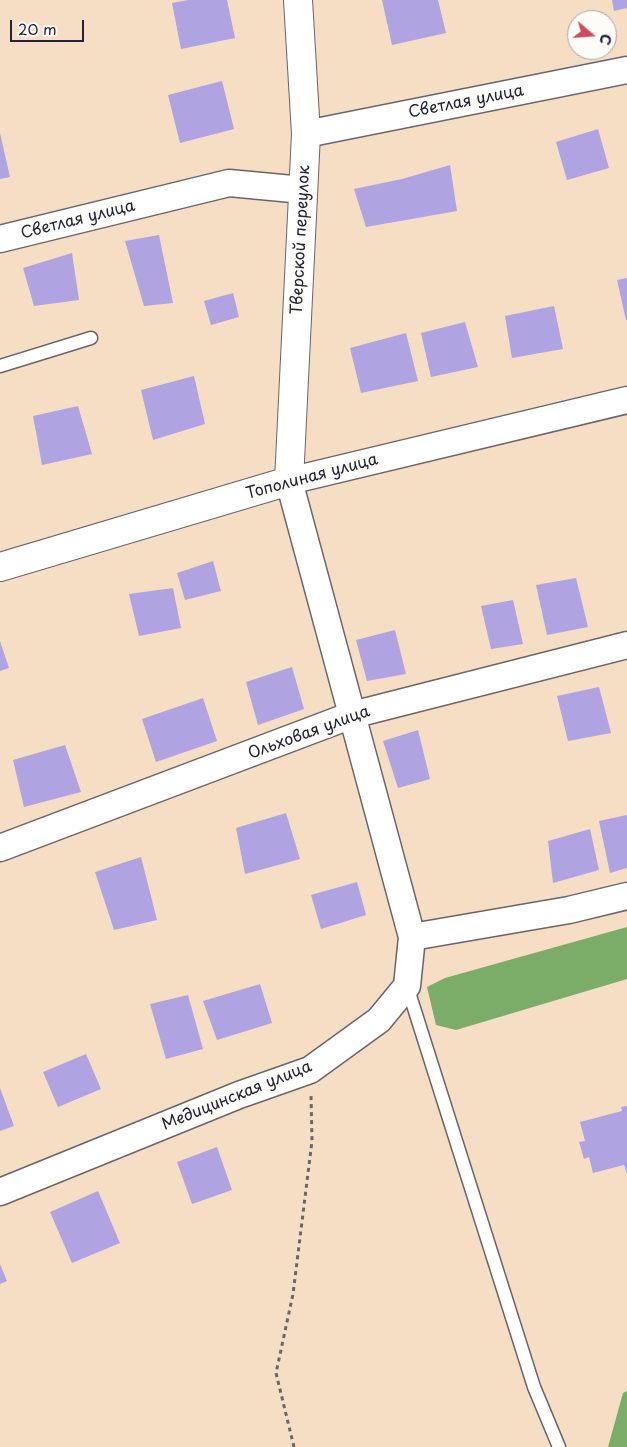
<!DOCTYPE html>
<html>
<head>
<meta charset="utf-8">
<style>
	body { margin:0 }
	#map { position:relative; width:627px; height:1447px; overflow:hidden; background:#f5dec3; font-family:"Playpen Sans",sans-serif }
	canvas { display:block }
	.north { position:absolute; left:567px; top:10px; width:50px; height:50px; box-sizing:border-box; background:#fdfcf7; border:1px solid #a5a5ac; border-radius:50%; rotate:108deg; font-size:14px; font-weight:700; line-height:20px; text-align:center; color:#22223b }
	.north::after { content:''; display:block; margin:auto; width:18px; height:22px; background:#d1495b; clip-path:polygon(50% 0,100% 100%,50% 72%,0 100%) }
	.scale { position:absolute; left:10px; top:20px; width:74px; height:22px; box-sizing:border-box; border:2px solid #22223b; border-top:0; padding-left:6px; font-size:15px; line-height:18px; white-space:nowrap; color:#22223b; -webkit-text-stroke:4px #fdfcf7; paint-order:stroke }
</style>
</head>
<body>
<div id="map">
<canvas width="627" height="1447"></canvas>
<div class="north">С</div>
<div class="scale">20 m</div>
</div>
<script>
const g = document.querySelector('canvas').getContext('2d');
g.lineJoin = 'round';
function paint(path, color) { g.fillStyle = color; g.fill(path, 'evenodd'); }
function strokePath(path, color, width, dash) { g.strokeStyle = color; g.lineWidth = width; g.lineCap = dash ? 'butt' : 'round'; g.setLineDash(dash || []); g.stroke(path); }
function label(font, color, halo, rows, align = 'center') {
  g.font = font + ' "Playpen Sans",sans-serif'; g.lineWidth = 5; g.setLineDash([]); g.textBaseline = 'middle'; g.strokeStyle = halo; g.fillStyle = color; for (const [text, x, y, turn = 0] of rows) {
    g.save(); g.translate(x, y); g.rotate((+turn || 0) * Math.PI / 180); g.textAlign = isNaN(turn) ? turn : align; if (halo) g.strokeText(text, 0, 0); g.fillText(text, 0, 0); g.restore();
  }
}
const forest = new Path2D(`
	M627 927V979L456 1030 436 1025 427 987 445 978Z
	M627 1391V1447H608L623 1393Z`);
const building = new Path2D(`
	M188 0H227L235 38 181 49 172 3Z
	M382 0H438L446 33 392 45Z
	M612 0H627V8L614 11Z
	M222 81 234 129 180 143 168 95Z
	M598 129 609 168 567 180 556 142Z
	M0 133 10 177 0 179Z
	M450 165 457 211 366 227 354 189 402 179Z
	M159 235 173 303 144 306 125 241Z
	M72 253 79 300 34 306 23 268Z
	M627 278V320H626L617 280Z
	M233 293 239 317 211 325 204 301Z
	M554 306 563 349 512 358 505 316Z
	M465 322 478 367 431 377 421 333Z
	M406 333 418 381 361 393 350 348Z
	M194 376 205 424 153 440 141 390Z
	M78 406 92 454 42 465 33 416Z
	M213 561 221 591 185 600 177 573Z
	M576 578 588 627 547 635 536 585Z
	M173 588 181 628 139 636 129 594Z
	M513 600 523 644 491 649 481 606Z
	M395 630 406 674 367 681 356 640Z
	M0 641 9 668 0 671Z
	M292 667 304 709 258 725 246 682Z
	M599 687 611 733 568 741 557 696Z
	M203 698 217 741 156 762 142 719Z
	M418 730 430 779 398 788 383 741Z
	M65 745 81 792 24 807 13 760Z
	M286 813 300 859 245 874 236 828Z
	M627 815V868L610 873 599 821Z
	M590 829 599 870 553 883 548 841Z
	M141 857 157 920 114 930 95 872Z
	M357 882 366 915 321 929 311 895Z
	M260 984 272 1023 217 1040 203 1001Z
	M188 995 203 1049 166 1059 150 1004Z
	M86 1054 101 1089 58 1107 43 1072Z
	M0 1088 14 1126 0 1131Z
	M627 1106V1174L624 1165 593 1173 589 1157 584 1159 579 1142 585 1141 580 1122 622 1111 621 1107Z
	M217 1147 232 1190 192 1204 177 1162Z
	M98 1191 120 1243 72 1263 50 1212Z
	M0 1264 7 1281 0 1284Z`);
const path = new Path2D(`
	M294 1447 276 1373 293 1294 312 1141 311 1095`);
const service = new Path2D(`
	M0 366 91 338
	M407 986 534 1387 559 1447`);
const minor = new Path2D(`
	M306 134 627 70
	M0 239 229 183 303 190
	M0 848 352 715 627 645
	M412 937 569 910 627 896
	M0 1192 239 1095 310 1070 379 1020 407 986 412 937 289 481 627 400`);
const tertiary = new Path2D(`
	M0 567 289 481 306 134 298 0`);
const streetNames = [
	["Светлая улица",466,102,-11],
	["Светлая улица",78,220,-14],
	["Тверской переулок",301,240,-87],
	["Тополиная улица",312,477,-15],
	["Ольховая улица",309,733,-20],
	["Медицинская улица",237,1096,-22]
];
paint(forest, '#7bad68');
paint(building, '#afa3e1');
strokePath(service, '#6c646b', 15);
strokePath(minor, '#6c646b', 29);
strokePath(tertiary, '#6c646b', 30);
strokePath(path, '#6c646b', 3, [4, 4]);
strokePath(service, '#fff', 12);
strokePath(minor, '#fff', 26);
strokePath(tertiary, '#fff', 28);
label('16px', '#22223b', '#fdfcf7', streetNames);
</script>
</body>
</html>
